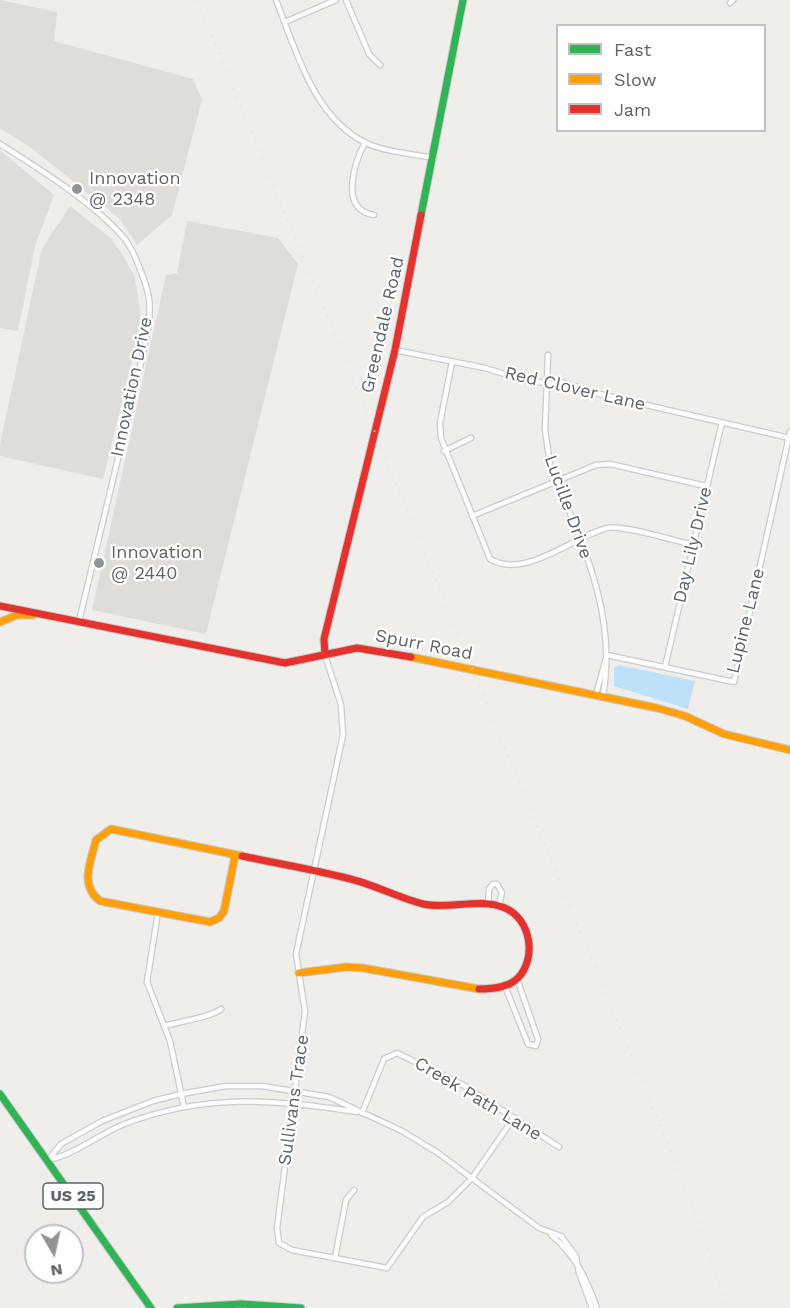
<!DOCTYPE html>
<html>
<head>
<meta charset="utf-8">
<style>
	body { margin:0 }
	#map { position:relative; width:790px; height:1308px; overflow:hidden; background:#efeeea; font-family:"Work Sans",sans-serif }
	canvas { display:block }
	.legend { position:absolute; left:556px; top:24px; width:210px; height:108px; box-sizing:border-box; background:#fff; border:2px solid #bfc1c3; margin:0; padding:8px 10px; list-style:none; font-size:18px; color:#5f6368 }
	.legend li { display:flex; align-items:center; gap:12px; height:30px }
	.legend b { width:30px; border:2px solid #bfc1c3 }
	.north { position:absolute; left:24px; top:1224px; width:60px; height:60px; box-sizing:border-box; background:#fff; border:2px solid #bfc1c3; border-radius:50%; rotate:171deg; font-size:16px; font-weight:700; line-height:24px; text-align:center; color:#5f6368 }
	.north::after { content:''; display:block; margin:auto; width:21px; height:27px; background:#919496; clip-path:polygon(50% 0,100% 100%,50% 72%,0 100%) }
</style>
</head>
<body>
<div id="map">
<canvas width="790" height="1308"></canvas>
<ul class="legend">
<li><b style="height:8px;background:#30b455"></b>Fast</li>
<li><b style="height:8px;background:#ff9f0a"></b>Slow</li>
<li><b style="height:8px;background:#e5322d"></b>Jam</li>
</ul>
<div class="north">N</div>
</div>
<script>
const g = document.querySelector('canvas').getContext('2d');
g.lineJoin = 'round';
function paint(path, color) { g.fillStyle = color; g.fill(path, 'evenodd'); }
function strokePath(path, color, width, dash) { g.strokeStyle = color; g.lineWidth = width; g.lineCap = dash ? 'butt' : 'round'; g.setLineDash(dash || []); g.stroke(path); }
function label(font, color, halo, rows, align = 'center') {
  g.font = font + ' "Work Sans",sans-serif'; g.lineWidth = 4.5; g.setLineDash([]); g.textBaseline = 'middle'; g.strokeStyle = halo; g.fillStyle = color; for (const [text, x, y, turn = 0] of rows) {
    g.save(); g.translate(x, y); g.rotate((+turn || 0) * Math.PI / 180); g.textAlign = isNaN(turn) ? turn : align; if (halo) g.strokeText(text, 0, 0); g.fillText(text, 0, 0); g.restore();
  }
}
const industrial = new Path2D(`
	M0 0 57 12 54 41 193 79 202 99 172 215 137 245 120 219 30 147 0 128Z
	M0 150 54 195 35 246 18 331 0 328Z
	M70 206 113 240 134 274 140 309V329L103 479 0 456V444L42 248Z
	M187 221 278 238 298 264 206 634 92 610 166 275 177 273Z`);
const water = new Path2D(`
	M618 665 695 681 688 709 614 686V668Z`);
const street = new Path2D(`
	M276 0C296 50 313 117 366 143 386 152 412 154 434 158
	M346 0 369 54 380 65
	M730 3 733 0
	M285 22 336 0
	M365 142C355 162 338 209 374 215
	M0 144C41 170 93 202 125 239 134 251 147 284 149 299 152 321 144 346 140 367L79 621
	M395 350 485 368 530 382 565 383 603 395 790 438
	M548 355 545 429 550 465C580 539 618 613 603 695
	M452 362 440 423 441 438 490 559C525 580 572 537 607 528 621 524 676 541 693 545
	M444 451 471 438
	M472 516 596 465 610 464 706 486
	M325 655 341 705 343 735 296 954 305 1011 277 1228 279 1243 292 1250 387 1268 423 1217 448 1202 472 1178 513 1119
	M607 655 734 682 790 432
	M665 667 722 422
	M596 694 607 655
	M488 904 489 889 493 884H497L502 893 499 905
	M158 912 147 982 170 1041 184 1107
	M505 986 528 1044 536 1046 538 1039 517 979
	M165 1026C180 1021 210 1018 221 1009
	M362 1113 384 1059 397 1053 463 1085 559 1147
	M48 1160 61 1144 102 1121 153 1101 181 1094 226 1086H262L329 1097 402 1131 438 1153 539 1228 561 1236 576 1256 579 1273 592 1308
	M48 1160C76 1154 96 1136 122 1125 203 1093 273 1099 357 1112
	M551 1235C575 1254 587 1280 597 1308
	M335 1258 346 1200 354 1190`);
const fast = new Path2D(`
	M421 215 463 0
	M0 1094 151 1308
	M177 1308 241 1304 301 1308`);
const slow = new Path2D(`
	M0 622 17 615H33
	M411 657 657 708 685 716 724 734 790 750
	M235 856 224 911 219 918 210 922 100 901C79 885 91 861 96 840L111 829 242 856
	M299 973 346 967 363 968 479 989`);
const jam = new Path2D(`
	M0 606 285 663 357 648 411 657
	M325 655 324 639 395 350 421 215
	M242 856C279 864 317 870 354 880 377 886 399 898 423 904 449 910 480 897 505 908 531 919 537 958 518 978 508 988 492 989 479 989`);
const rail = new Path2D(`
	M197 0 671 1152 702 1232 727 1308`);
const markers = [
	[77,189,6,"#919496"],
	[99,563,6,"#919496"]
];
const shields = [
	[73,1196,60]
];
const shieldNames = [
	["US 25",73,1196]
];
const poiNames = [
	["Innovation",89,179],
	["@ 2348",89,200],
	["Innovation",111,553],
	["@ 2440",111,574]
];
const streetNames = [
	["Greendale Road",383,325,-77],
	["Innovation Drive",132,387,-78],
	["Red Clover Lane",575,389,13],
	["Lucille Drive",568,507,70],
	["Day Lily Drive",693,545,-77],
	["Lupine Lane",746,621,-76],
	["Spurr Road",424,645,11],
	["Creek Path Lane",478,1099,31],
	["Sullivans Trace",294,1100,-82]
];
paint(industrial, '#dfddda');
paint(water, '#bfe0f9');
strokePath(street, '#cbcccc', 7);
strokePath(fast, '#cacacb', 9);
strokePath(slow, '#cacacb', 9);
strokePath(jam, '#cacacb', 9);
strokePath(street, '#fdfcfc', 4.5);
strokePath(fast, '#30b455', 7);
strokePath(slow, '#ff9f0a', 7);
strokePath(jam, '#e5322d', 7);
strokePath(rail, '#e4e4e4', 1.5, [1.5, 8]);
for (const [x, y, r, color] of markers) { const dot = new Path2D(); dot.arc(x, y, r, 0, 2 * Math.PI); g.fillStyle = color; g.fill(dot); strokePath(dot, '#fff', 2); }
for (const [x, y, w] of shields) { const box = new Path2D(); box.roundRect(x - w / 2, y - 13, w, 26, 4.5); g.fillStyle = '#fff'; g.fill(box); strokePath(box, '#5f6368', 1.5); }
label('bold 16px', '#5f6368', null, shieldNames);
label('18px', '#5f6368', '#fff', poiNames, 'left');
label('18px', '#5f6368', '#fff', streetNames);
</script>
</body>
</html>
